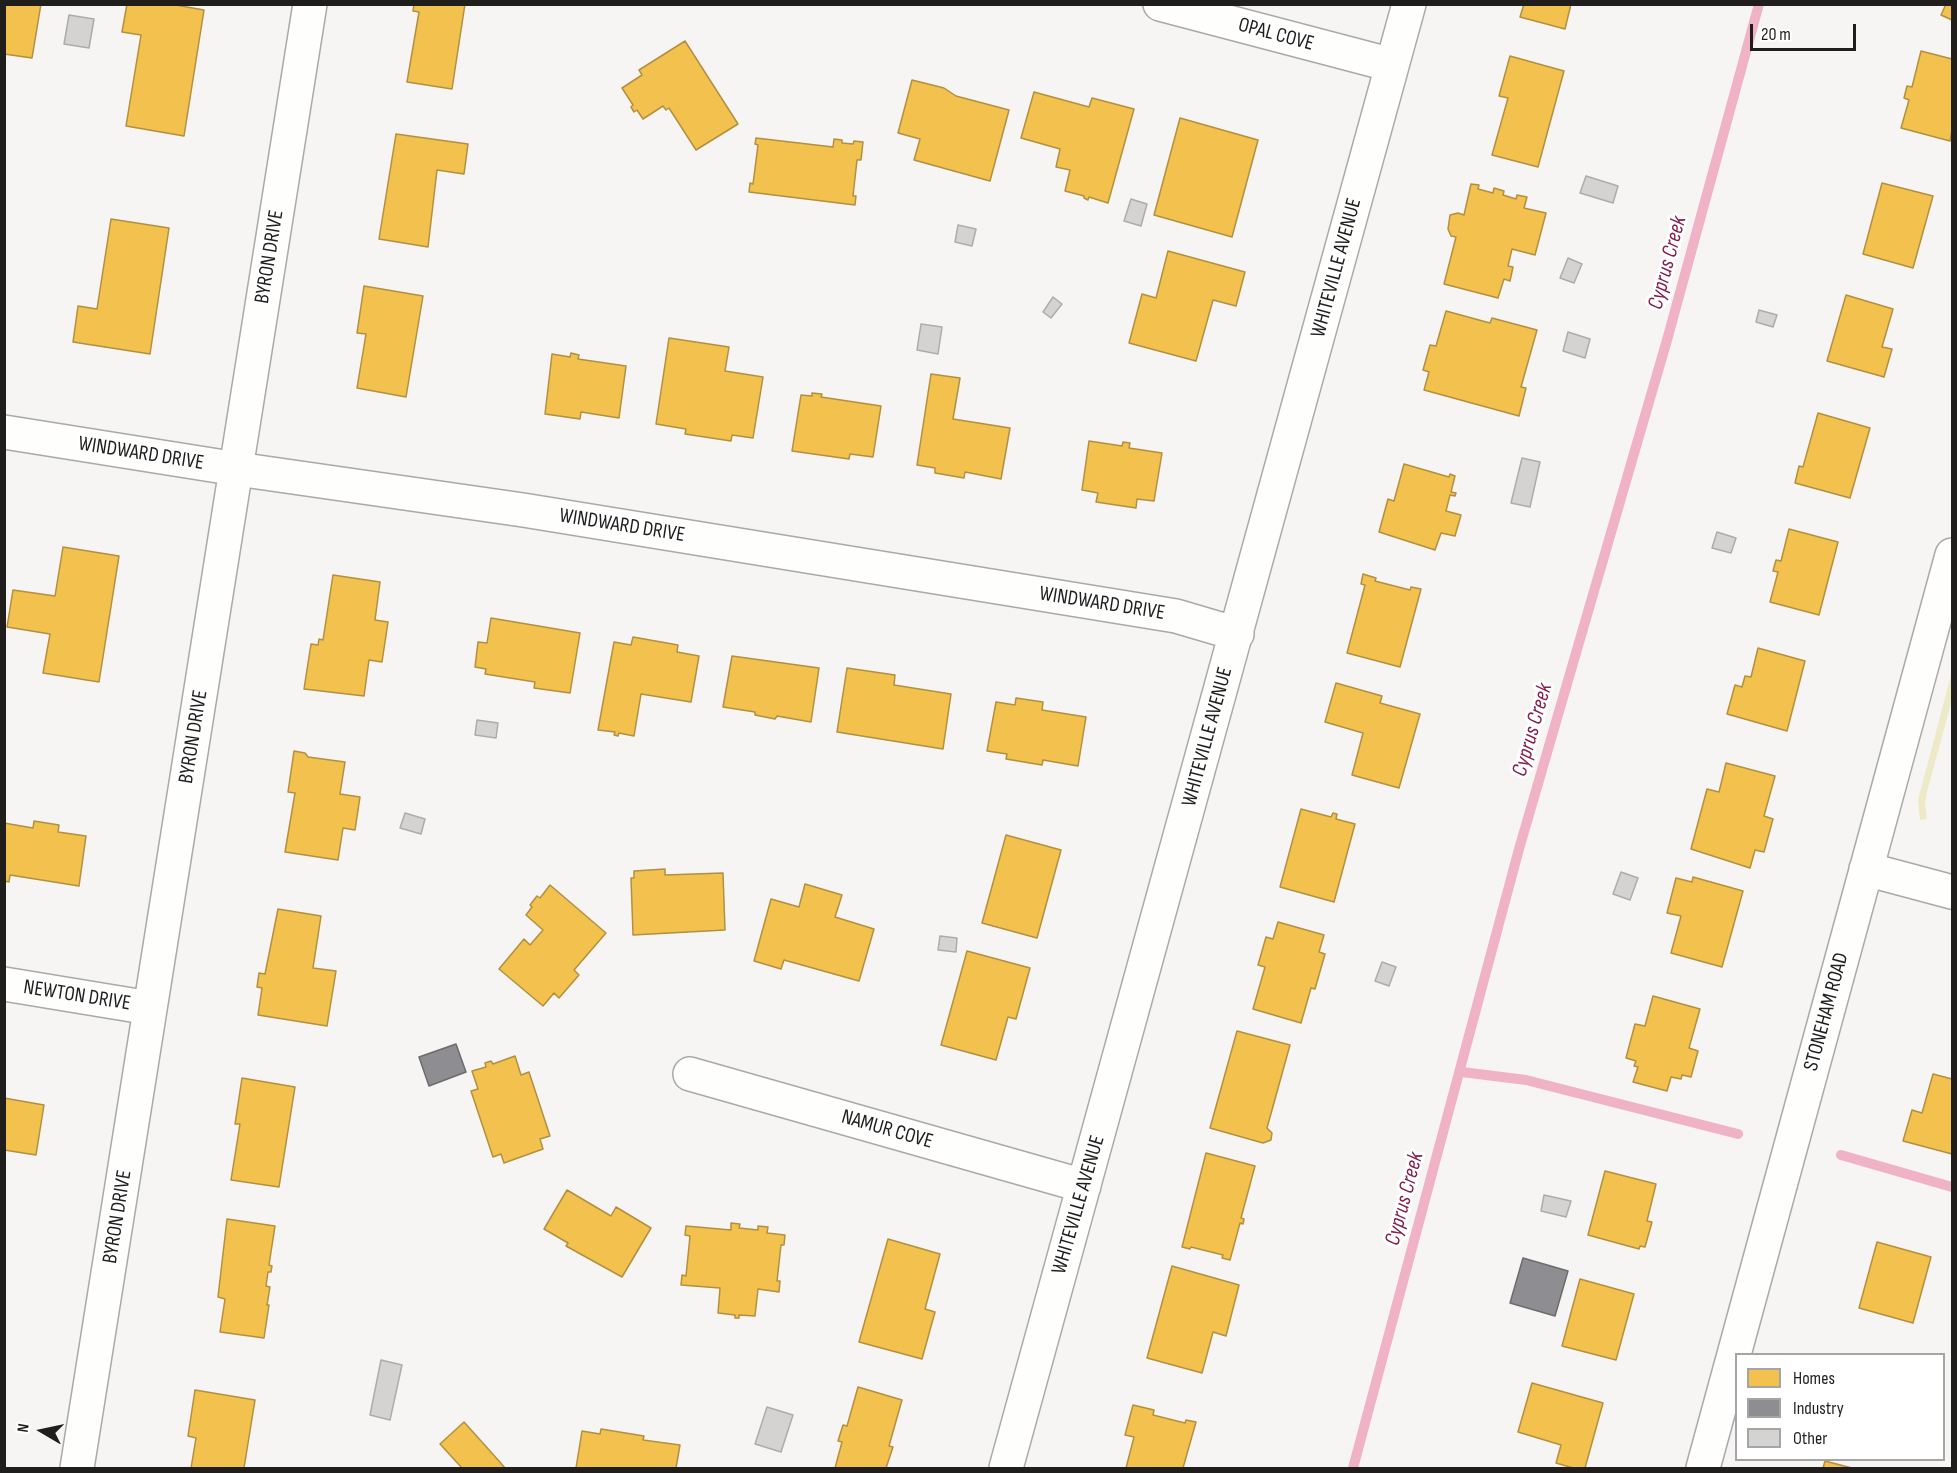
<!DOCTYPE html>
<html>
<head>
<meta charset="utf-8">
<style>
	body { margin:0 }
	#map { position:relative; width:1957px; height:1473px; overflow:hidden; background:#f7f5f3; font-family:"Sofia Sans Condensed",sans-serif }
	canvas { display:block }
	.frame { position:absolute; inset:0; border:6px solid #201e1d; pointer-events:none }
	.legend { position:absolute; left:1735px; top:1353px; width:210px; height:108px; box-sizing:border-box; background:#fff; border:2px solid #a6a5a5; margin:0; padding:8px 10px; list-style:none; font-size:18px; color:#201e1d }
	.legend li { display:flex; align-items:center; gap:12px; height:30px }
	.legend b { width:30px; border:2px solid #a6a5a5 }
	.north { position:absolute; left:12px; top:1401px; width:60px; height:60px; -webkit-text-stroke:4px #fff; paint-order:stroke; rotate:279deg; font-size:16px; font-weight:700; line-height:24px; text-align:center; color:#201e1d }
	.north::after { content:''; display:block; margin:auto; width:21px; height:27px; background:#201e1d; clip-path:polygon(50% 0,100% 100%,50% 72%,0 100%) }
	.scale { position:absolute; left:1750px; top:24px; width:106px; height:27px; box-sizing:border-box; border:3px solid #201e1d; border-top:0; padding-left:8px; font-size:18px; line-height:21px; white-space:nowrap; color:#201e1d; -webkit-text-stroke:4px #fff; paint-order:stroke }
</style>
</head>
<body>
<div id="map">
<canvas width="1957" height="1473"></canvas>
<div class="frame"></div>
<ul class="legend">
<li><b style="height:16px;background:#f2c14e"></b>Homes</li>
<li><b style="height:16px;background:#8d8d92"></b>Industry</li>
<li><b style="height:16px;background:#d5d3d2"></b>Other</li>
</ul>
<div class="north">N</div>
<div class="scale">20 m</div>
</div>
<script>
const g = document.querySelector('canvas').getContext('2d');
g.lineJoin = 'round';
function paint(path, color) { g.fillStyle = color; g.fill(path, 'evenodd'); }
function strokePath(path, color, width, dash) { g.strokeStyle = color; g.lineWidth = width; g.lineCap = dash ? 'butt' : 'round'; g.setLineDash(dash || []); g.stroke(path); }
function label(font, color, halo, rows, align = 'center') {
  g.font = font + ' "Sofia Sans Condensed",sans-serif'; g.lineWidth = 6; g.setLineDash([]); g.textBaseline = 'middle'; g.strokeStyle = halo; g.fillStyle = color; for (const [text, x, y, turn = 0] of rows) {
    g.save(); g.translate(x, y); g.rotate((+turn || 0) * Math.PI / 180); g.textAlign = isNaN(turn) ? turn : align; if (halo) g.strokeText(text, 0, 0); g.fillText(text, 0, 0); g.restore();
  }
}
const green = new Path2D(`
	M1952 671V700L1927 792 1925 803 1927 819 1920 820 1918 800Z`);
const homes = new Path2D(`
	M4 4H41L32 58 4 54Z
	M127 4H170L204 10 184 136 126 126 141 35 122 32Z
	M414 4H465L452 89 407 82 419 12 413 11Z
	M1524 4H1571L1565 29 1520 17Z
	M1946 4H1952V20L1941 15Z
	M685 41 738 124 696 150 669 108 666 110 663 106 643 119 637 110 634 112 631 107 633 105 622 88 642 75 639 70Z
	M1921 51 1952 59V130L1950 141 1901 128 1909 100 1904 98 1907 86 1912 87Z
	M1510 56 1564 71 1538 167 1492 155 1508 98 1499 96Z
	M912 80 944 88 956 96 1009 110 990 181 914 160 920 139 898 133Z
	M1034 92 1089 107 1092 98 1134 109 1108 203 1089 197 1088 200 1084 198V196L1065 191 1070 170 1056 167 1060 149 1021 138Z
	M1180 118 1258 140 1232 237 1154 215Z
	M396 134 468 144 464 174 437 170 428 247 379 239Z
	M756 138 833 147 834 139 842 140V143L853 144 854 141 863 142 861 160H857L853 196H856L855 205 749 192 750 183 753 184 758 145 755 144Z
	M1882 183 1933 196 1913 268 1863 254Z
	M1471 184 1479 185 1478 189 1493 193 1494 188 1504 191 1503 195 1516 199 1517 195 1527 197 1524 208 1546 213 1535 255 1512 249 1508 266 1513 267 1510 281 1504 279 1498 298 1444 284 1456 237 1451 236 1448 229 1450 215 1458 213 1464 215Z
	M111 219 169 228 150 354 73 342 78 306 97 309Z
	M1168 251 1245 272 1236 306 1213 300 1196 361 1129 343 1142 294 1156 298Z
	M364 286 423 296 406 397 357 388 366 334 357 333Z
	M1846 295 1893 309 1882 347 1892 349 1884 377 1827 361Z
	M1446 311 1490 323 1492 318 1537 330 1521 387 1526 388 1519 416 1424 390 1429 372 1423 370 1430 345 1436 346Z
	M669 338 729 347 725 371 763 377 753 438 732 435 731 441 685 434 686 429 656 424Z
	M571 353 579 355 578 359 626 366 619 418 581 412 580 419 545 414 552 354 570 357Z
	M931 374 960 378 953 419 1010 428 1001 479 965 472 964 478 935 473V468L917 465Z
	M812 393 822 394 821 397 881 406 873 457 850 454 849 459 792 451 801 395 812 396Z
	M1818 413 1870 428 1850 498 1795 483 1799 466 1803 467Z
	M1089 441 1122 446 1123 442 1130 443 1129 448 1162 453 1154 501 1137 499 1136 508 1096 502 1098 493 1082 490Z
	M1404 464 1449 477 1450 474 1455 476 1451 492 1456 493 1455 496 1450 495 1446 511 1461 515 1455 536 1441 533 1435 550 1379 532 1388 499 1394 501Z
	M1789 529 1838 542 1819 615 1770 602 1778 572 1773 571 1776 560 1781 561Z
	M63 547 119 556 99 682 43 673 50 634 7 627 13 590 55 596Z
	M1363 574 1376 578 1375 581 1410 590 1411 587 1421 589 1400 667 1347 653 1365 585 1361 584Z
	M333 575 380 582 375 620 388 622 382 662 369 660 364 696 304 689 311 644 318 645 319 639 323 640Z
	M491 618 580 633 570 693 534 688 535 682 485 674 486 669 475 667 478 642 487 643Z
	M633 637 678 645 677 652 699 656 691 702 641 694 634 736 619 733 618 736 614 735 615 732 598 730 614 642 631 645Z
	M1758 648 1805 661 1787 731 1727 714 1735 685 1742 687 1745 676 1751 677Z
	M732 656 819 668 811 722 777 716 775 719 755 715V712L723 707Z
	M847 668 895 675 894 685 951 694 943 749 837 732Z
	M1336 683 1382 696 1380 703 1420 714 1399 788 1352 775 1363 733 1325 722Z
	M1016 698 1043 702 1042 710 1086 717 1078 766 1043 760 1042 765 1006 759 1007 754 987 751 996 702 1015 705Z
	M294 751 305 753 308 757 345 762 340 794 360 797 355 830 343 828 338 860 285 852 295 793 288 792Z
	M1726 763 1775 776 1764 816 1773 819 1764 852 1755 850 1750 868 1691 849 1707 789 1719 792Z
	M1301 809 1331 817 1333 813 1337 814 1336 819 1355 824 1334 902 1280 887Z
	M34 821 59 825 58 832 86 836 79 886 10 875 9 882 4 881V823L33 828Z
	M1006 835 1061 850 1037 938 982 923Z
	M665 869V875L723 873 725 930 633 935 631 878H634V871Z
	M1693 877 1743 891 1722 967 1671 953 1681 916 1667 913 1676 878 1692 882Z
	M805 884 842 895 835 917 874 929 859 981 784 960 781 969 754 961 771 899 799 907Z
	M550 885 606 933 574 970 579 975 559 998 554 993 543 1006 499 969 524 939 530 945 543 930 526 915 532 907 530 905 537 896 540 898Z
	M278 909 321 916 313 968 336 971 327 1026 258 1015 262 988 257 987 259 973 265 974Z
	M1278 922 1324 935 1319 952 1325 954 1315 989 1311 988 1301 1023 1253 1009 1265 967 1258 965 1266 937 1273 939Z
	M967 951 1030 968 1016 1019 1008 1017 996 1060 941 1045Z
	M1653 996 1700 1009 1689 1048 1698 1051 1691 1077 1682 1075 1681 1079 1671 1077 1667 1091 1633 1082 1638 1067 1634 1066 1636 1061 1626 1058 1635 1024 1645 1026Z
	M1237 1031 1290 1045 1267 1128 1272 1133 1271 1140 1263 1143 1210 1128Z
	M515 1056 521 1075 529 1072 550 1136 540 1139 543 1149 504 1163 501 1154 493 1157 471 1091 478 1089 472 1071 486 1067 485 1063 491 1061 493 1064Z
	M1933 1074 1952 1079V1154L1903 1141 1912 1110 1922 1113Z
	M242 1078 295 1087 279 1187 231 1180 240 1124H235Z
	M4 1098 44 1105 36 1155 4 1150Z
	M1206 1153 1255 1166 1241 1218 1244 1219 1243 1224 1240 1223 1230 1260 1222 1258 1223 1255 1191 1247 1190 1249 1182 1247Z
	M1605 1171 1656 1184 1647 1221 1652 1222 1645 1247 1640 1246 1639 1249 1588 1235Z
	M567 1190 611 1216 616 1207 651 1228 622 1277 566 1246 568 1243 544 1229Z
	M227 1219 275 1226 269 1265 272 1266 271 1272H268L266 1286 270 1287 267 1305H269L264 1338 220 1332 225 1299 218 1297Z
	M731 1223 740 1224 739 1228 758 1230V1226L768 1227 767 1233 785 1235 784 1245H781L777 1281H780L779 1292 758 1289 755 1316 739 1315V1318H735V1315L718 1313 720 1288 681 1285 682 1275 686 1276 690 1236 685 1235 686 1226 731 1230Z
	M888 1239 940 1254 925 1309 935 1312 922 1359 859 1342Z
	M1877 1242 1931 1257 1913 1323 1859 1308Z
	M1172 1266 1239 1285 1226 1336 1213 1332 1202 1373 1147 1358Z
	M1580 1279 1634 1294 1616 1360 1562 1346Z
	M1532 1383 1603 1403 1585 1468H1573L1556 1463 1561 1445 1518 1432Z
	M858 1387 902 1400 889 1446 893 1447 886 1468H835L842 1442 838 1441 843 1425 847 1426Z
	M195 1390 255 1400 244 1468H191L196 1438 188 1436Z
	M1133 1405 1154 1410 1153 1415 1185 1423 1186 1420 1196 1422 1183 1468H1126L1134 1437 1125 1435Z
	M464 1422 499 1461 505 1468H462L440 1444Z
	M601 1429 644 1436 643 1440 680 1445 676 1468H576L582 1431 600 1434Z
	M1825 1461 1852 1468H1823Z`);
const industry = new Path2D(`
	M456 1044 466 1072 429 1086 419 1057Z
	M1523 1258 1568 1271 1555 1316 1510 1303Z`);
const stream = new Path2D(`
	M1462 1072 1526 1080 1738 1134
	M1841 1155 1952 1187
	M1353 1468 1519 849 1667 340 1759 4`);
const building = new Path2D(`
	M69 15 94 19 89 48 64 44Z
	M1586 176 1618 186 1613 203 1580 193Z
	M1131 199 1147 204 1141 226 1124 221Z
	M958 225 976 229 972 246 955 242Z
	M1568 258 1582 264 1574 283 1560 278Z
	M1053 297 1062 304 1051 318 1043 312Z
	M1759 310 1777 315 1773 327 1756 322Z
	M921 324 942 327 938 354 917 350Z
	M1568 332 1590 339 1585 358 1563 351Z
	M1522 458 1540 462 1530 507 1511 503Z
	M1717 532 1736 538 1731 553 1712 548Z
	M477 720 498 723 496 738 475 735Z
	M405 813 425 819 421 834 400 828Z
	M1621 872 1638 878 1630 900 1613 894Z
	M940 936 957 938 956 952 938 950Z
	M1382 962 1396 967 1389 986 1375 981Z
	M1544 1195 1571 1201 1566 1217 1541 1211Z
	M381 1360 402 1365 390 1420 370 1415Z
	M767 1407 793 1415 781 1452 755 1444Z`);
const minor = new Path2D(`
	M1160 4 1392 65
	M4 432 237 469 523 510 1176 616 1237 634
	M1866 869 1952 892
	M4 984 150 1008
	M690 1074 1084 1186
	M77 1468 310 4
	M1006 1468 1409 4
	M1703 1468 1952 555`);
const streetNames = [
	["OPAL COVE",1276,35,15],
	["BYRON DRIVE",270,257,-81],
	["WHITEVILLE AVENUE",1337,268,-75],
	["WINDWARD DRIVE",141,454,9],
	["WINDWARD DRIVE",622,526,9],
	["WINDWARD DRIVE",1102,604,9],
	["BYRON DRIVE",194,737,-81],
	["WHITEVILLE AVENUE",1208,737,-75],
	["NEWTON DRIVE",77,996,9],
	["STONEHAM ROAD",1827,1012,-75],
	["NAMUR COVE",887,1130,16],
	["WHITEVILLE AVENUE",1079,1205,-74],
	["BYRON DRIVE",118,1217,-81]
];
const waterNames = [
	["Cyprus Creek",1668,263,-75],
	["Cyprus Creek",1533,730,-74],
	["Cyprus Creek",1405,1199,-75]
];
paint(green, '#eee9c7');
paint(homes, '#f2c14e');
strokePath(homes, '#b3903f', 1.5);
paint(industry, '#8d8d92');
strokePath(industry, '#6c6c6f', 1.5);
strokePath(stream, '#f0b2c6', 10);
paint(building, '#d5d3d2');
strokePath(building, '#adacaa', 1.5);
strokePath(minor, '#aaa9a7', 36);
strokePath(minor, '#fefefd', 33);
label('21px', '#201e1d', '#fff', streetNames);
label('italic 22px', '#851f4d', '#fff', waterNames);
</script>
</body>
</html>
